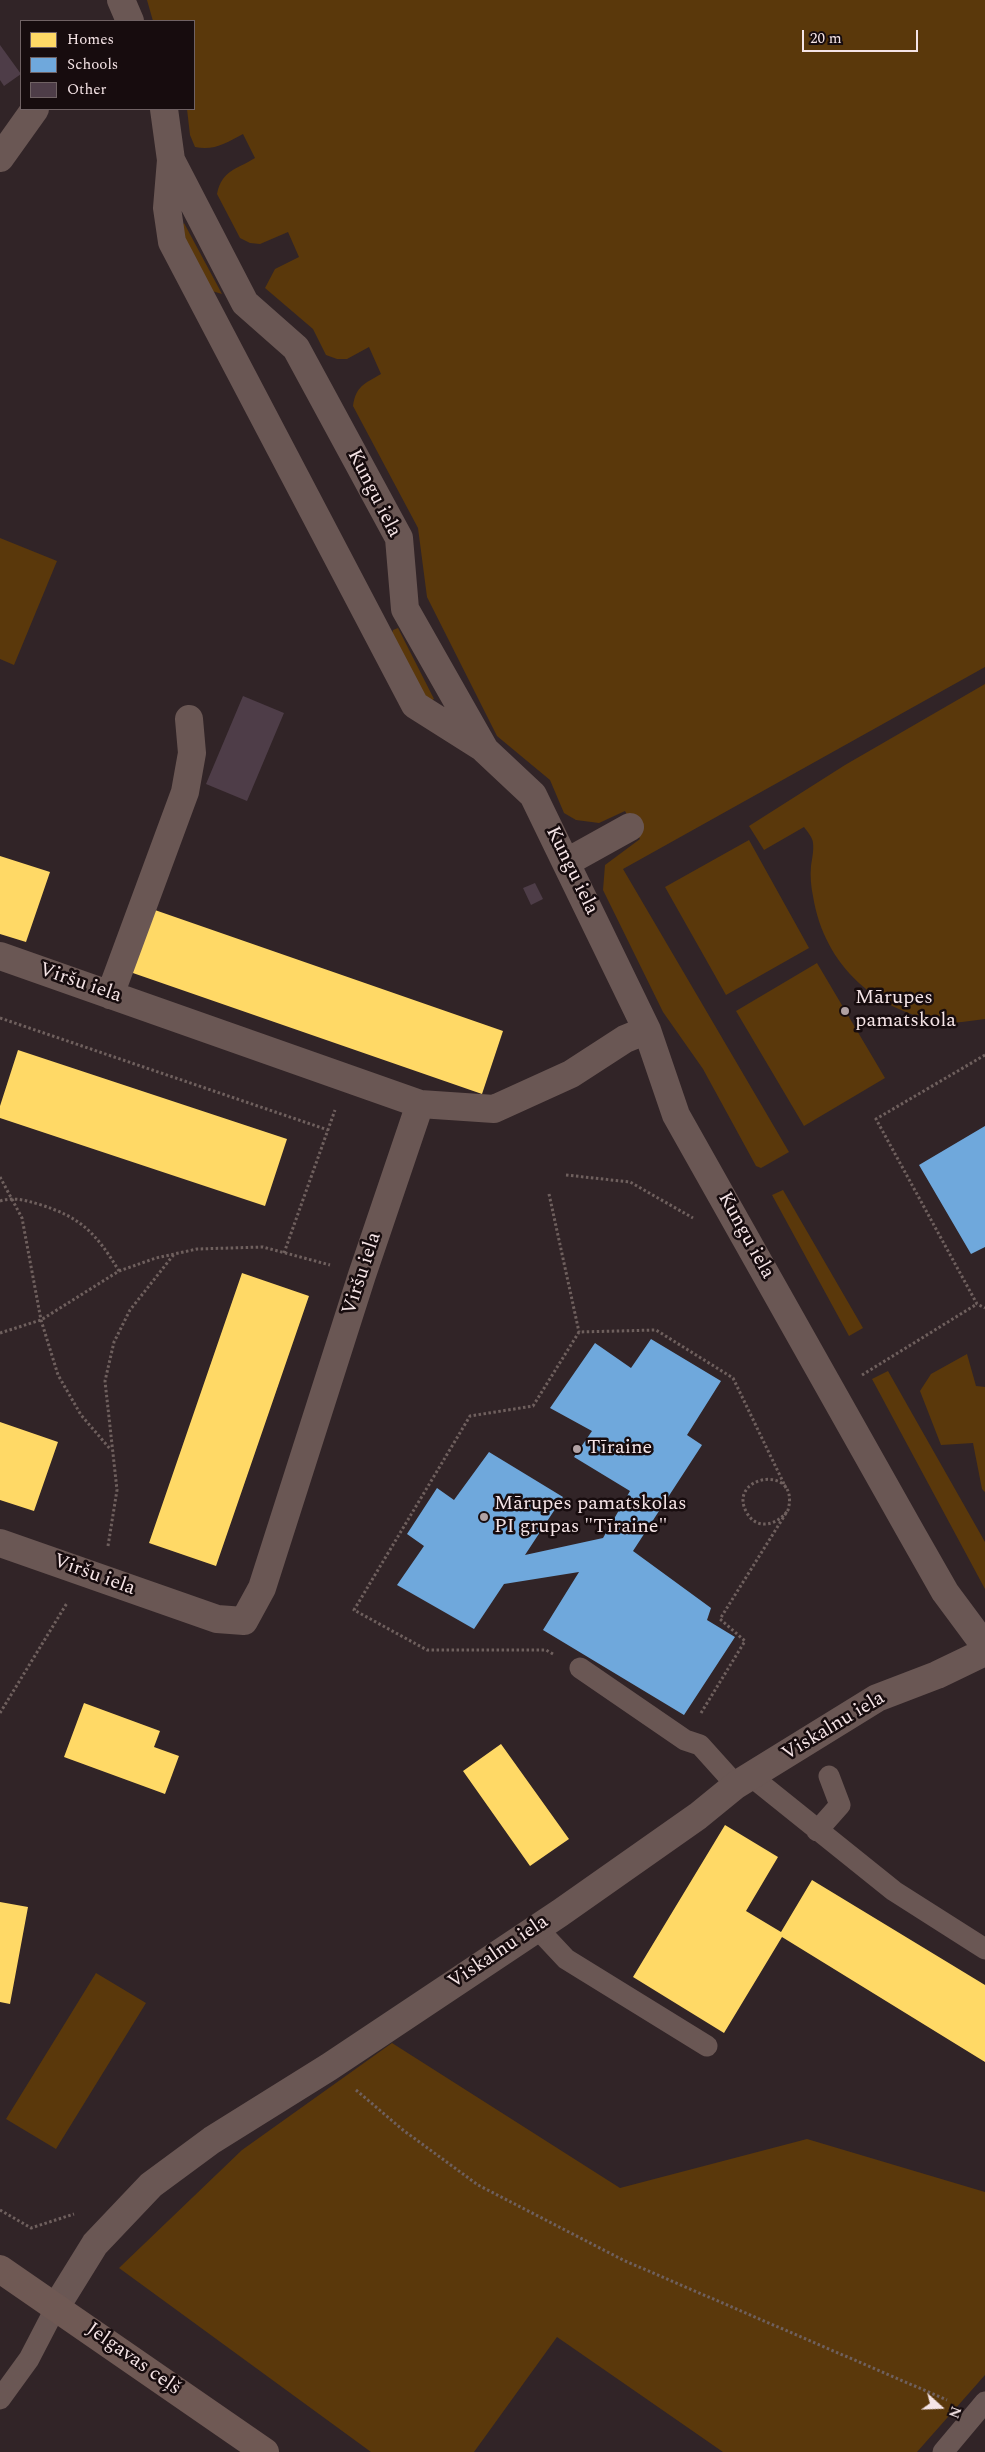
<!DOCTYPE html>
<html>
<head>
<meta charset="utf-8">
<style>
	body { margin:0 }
	#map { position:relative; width:985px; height:2452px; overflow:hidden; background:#312427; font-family:Spectral,serif }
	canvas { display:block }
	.legend { position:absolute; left:20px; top:20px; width:175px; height:90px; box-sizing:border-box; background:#170c0e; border:1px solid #706264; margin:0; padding:6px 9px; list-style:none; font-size:15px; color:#f5e4e6 }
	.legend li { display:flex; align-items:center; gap:10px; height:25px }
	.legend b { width:25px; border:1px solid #706264 }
	.north { position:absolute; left:915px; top:2382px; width:50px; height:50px; -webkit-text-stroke:4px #170c0e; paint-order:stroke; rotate:110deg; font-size:14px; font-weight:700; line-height:20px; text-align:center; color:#f5e4e6 }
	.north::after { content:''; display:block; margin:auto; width:18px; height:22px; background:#f5e4e6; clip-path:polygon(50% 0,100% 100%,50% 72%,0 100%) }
	.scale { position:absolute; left:802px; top:30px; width:116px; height:22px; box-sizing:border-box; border:2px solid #f5e4e6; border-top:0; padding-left:6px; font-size:15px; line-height:18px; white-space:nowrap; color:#f5e4e6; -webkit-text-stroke:4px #170c0e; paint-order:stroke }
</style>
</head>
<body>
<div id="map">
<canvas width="985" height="2452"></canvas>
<ul class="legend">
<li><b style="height:14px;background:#ffd966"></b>Homes</li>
<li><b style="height:14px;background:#6fa8dc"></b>Schools</li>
<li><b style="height:14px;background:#4e3d48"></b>Other</li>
</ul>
<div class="north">N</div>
<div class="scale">20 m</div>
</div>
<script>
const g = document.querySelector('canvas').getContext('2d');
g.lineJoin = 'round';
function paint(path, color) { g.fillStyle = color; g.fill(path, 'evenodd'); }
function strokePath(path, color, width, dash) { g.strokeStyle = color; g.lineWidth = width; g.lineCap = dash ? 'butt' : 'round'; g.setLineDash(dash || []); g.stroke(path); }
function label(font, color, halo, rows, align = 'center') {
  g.font = font + ' Spectral,serif'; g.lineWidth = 5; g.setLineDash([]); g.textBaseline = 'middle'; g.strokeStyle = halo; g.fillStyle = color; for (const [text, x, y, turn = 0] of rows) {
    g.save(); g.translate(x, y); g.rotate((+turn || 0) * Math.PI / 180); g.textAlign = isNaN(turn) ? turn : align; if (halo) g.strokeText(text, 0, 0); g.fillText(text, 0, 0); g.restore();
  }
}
const green = new Path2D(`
	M147 0H985V667L623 869 789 1152 761 1168 756 1166 703 1069 663 1012 603 890 605 865 640 839 625 811 599 823 576 820 564 813 550 780 497 736 427 597 418 528 353 406C356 386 364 384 381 374L369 347 347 359H337L326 355 313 329 265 288 275 269 299 257 288 232 260 244 250 243 240 238 217 194C222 170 236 170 255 158L243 134C226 143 214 151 195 147L190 135 187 109H194V21H153Z
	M184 223 222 294 212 291 180 230Z
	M0 538 57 561 14 665 0 659Z
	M398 628 434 699 429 702 423 697 392 634 393 630Z
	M985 684V1019C973 1020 959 1024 947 1022 878 1014 824 966 813 896 811 887 810 876 811 866 812 859 814 850 813 843 813 838 807 831 804 827L764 850 749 826 845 765Z
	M749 840 809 948 726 995 665 887Z
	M817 963 885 1078 804 1126 736 1011Z
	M783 1190 863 1328 849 1336 772 1195Z
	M967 1354 976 1386 985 1387V1492L982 1489 973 1443 941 1445 920 1391 931 1374Z
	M888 1371 985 1542V1589L872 1379Z
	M96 1973 146 2003 56 2149 6 2119Z
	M392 2043 620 2188 807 2139 985 2192V2375L917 2452H723L557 2337 474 2452H371L119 2268 242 2150Z`);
const homes = new Path2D(`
	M0 856 50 872 26 942 0 934Z
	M152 909 503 1031 482 1094 130 972Z
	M18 1050 287 1139 265 1206 0 1118V1106Z
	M242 1273 309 1296 216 1566 149 1543Z
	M0 1422 58 1442 34 1511 0 1500Z
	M84 1703 160 1731 154 1747 179 1756 165 1794 64 1757Z
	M501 1744 569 1839 530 1866 463 1771Z
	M725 1825 778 1857 746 1911 781 1932 812 1880 985 1985V2062L782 1937 724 2033 633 1977Z
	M0 1902 28 1907 10 2004 0 2002Z`);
const schools = new Path2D(`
	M985 1126V1247L971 1254 919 1165Z
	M651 1339 721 1381 687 1435 702 1445 633 1551 711 1608 707 1620 735 1637 684 1715 543 1630 579 1572 504 1584 474 1629 397 1585 424 1546 407 1534 437 1488 454 1500 489 1452 563 1497 525 1555 603 1538 630 1491 574 1457 592 1431 550 1408 595 1343 631 1368Z`);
const building = new Path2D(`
	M0 45 21 74 4 86 0 80Z
	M243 696 284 713 247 801 206 784Z
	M535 883 543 899 531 905 523 888Z`);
const path = new Path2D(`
	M0 1018 328 1130
	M985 1055 876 1119 977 1304 985 1308
	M566 1175 630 1182 693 1218
	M0 1177 22 1218 41 1320 58 1375 81 1415 111 1450
	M549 1194 579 1332
	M0 1201C13 1197 25 1200 38 1204 81 1217 96 1233 119 1271
	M284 1253 335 1110
	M0 1333 41 1320 119 1271 156 1258 197 1249 263 1247 330 1265
	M862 1375 977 1304
	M108 1546 117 1490 105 1381 114 1342 130 1310 175 1253
	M553 1654 546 1650H427L354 1610 470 1416 533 1406 579 1332 656 1330 733 1378 786 1488
	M0 1713 67 1603
	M701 1713 745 1641 720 1619 788 1510C801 1462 725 1476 747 1513 757 1531 778 1525 788 1510
	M356 2090 403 2130 478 2185 623 2260 947 2400
	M0 2210 31 2228 74 2214`);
const service = new Path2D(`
	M580 1668 685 1740 700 1745 736 1785
	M752 1777 894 1891 985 1949
	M817 1831 840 1805 829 1776
	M537 1928 566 1959 707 2046
	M0 2399 29 2359 56 2307
	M943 2452 985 2402`);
const minor = new Path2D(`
	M121 0 130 21
	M164 109 171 160 245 303 296 348 399 538 405 609 485 750 533 795 647 1030 676 1115 912 1534 945 1592 985 1646
	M0 158 35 109
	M171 160 167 208 172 242 415 705 483 748
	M567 862 630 827
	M0 956 420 1104 362 1275 262 1588 244 1621 217 1619 0 1543
	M110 995 185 792 192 753 189 719
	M420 1104 494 1109 571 1074 625 1039 647 1030
	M56 2307 95 2244 151 2185 212 2140 329 2067 560 1913 698 1816 736 1785 877 1698 937 1675 985 1652`);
const secondary = new Path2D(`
	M0 2269 265 2452`);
const markers = [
	[845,1011,5,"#b0a1a3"],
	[577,1449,5,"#b0a1a3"],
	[484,1517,5,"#b0a1a3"]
];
const streetNames = [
	["Kungu iela",373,494,63],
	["Kungu iela",571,871,64],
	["Viršu iela",80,984,19],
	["Kungu iela",745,1236,61],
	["Viršu iela",363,1274,-72],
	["Viršu iela",94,1576,20],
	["Viskalnu iela",834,1727,-31],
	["Viskalnu iela",499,1953,-34],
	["Jelgavas ceļš",133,2360,35]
];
const poiNames = [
	["Mārupes",855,999],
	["pamatskola",855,1022],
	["Tīraine",587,1449],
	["Mārupes pamatskolas",494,1505],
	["PI grupas \"Tīraine\"",494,1528]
];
paint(green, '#5a380b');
paint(homes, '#ffd966');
paint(schools, '#6fa8dc');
paint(building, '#4e3d48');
strokePath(path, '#6f605e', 3, [2.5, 2.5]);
strokePath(service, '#6a5754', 21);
strokePath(minor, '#6a5754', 28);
strokePath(secondary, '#6f5954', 28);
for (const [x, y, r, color] of markers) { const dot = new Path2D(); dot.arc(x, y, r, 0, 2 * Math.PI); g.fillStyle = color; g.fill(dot); strokePath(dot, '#170c0e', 2); }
label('20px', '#f5e4e6', '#170c0e', streetNames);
label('20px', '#f5e4e6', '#170c0e', poiNames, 'left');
</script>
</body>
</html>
